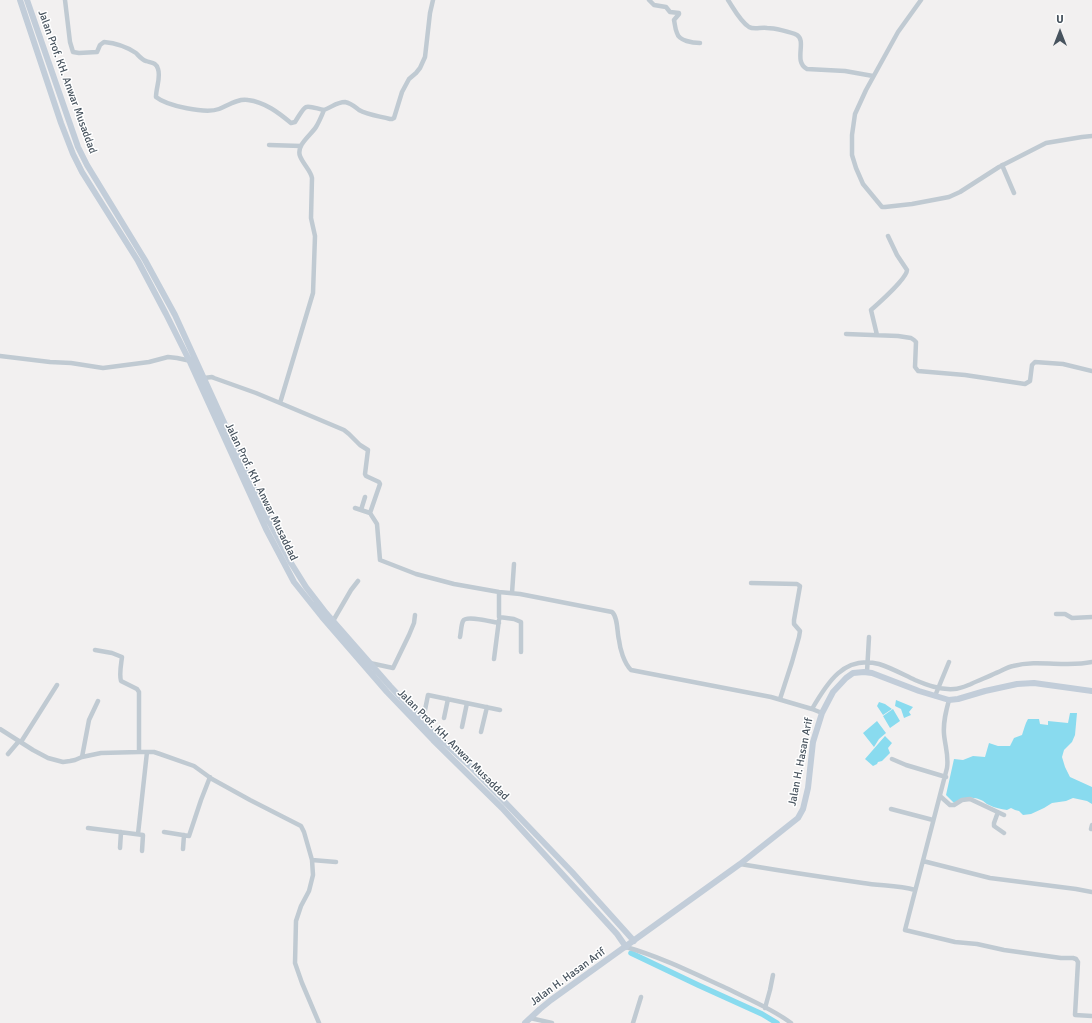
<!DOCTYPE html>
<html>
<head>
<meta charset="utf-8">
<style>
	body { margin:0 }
	#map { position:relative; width:1092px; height:1023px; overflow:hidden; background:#f2f0f0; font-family:Signika,sans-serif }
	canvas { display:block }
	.north { position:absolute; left:1040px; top:12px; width:40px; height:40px; -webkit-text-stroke:3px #fff; paint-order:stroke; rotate:0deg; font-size:11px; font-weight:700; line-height:16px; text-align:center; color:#47535e }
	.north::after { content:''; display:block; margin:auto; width:14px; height:18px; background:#47535e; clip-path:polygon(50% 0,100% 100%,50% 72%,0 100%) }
</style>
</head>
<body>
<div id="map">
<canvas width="1092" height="1023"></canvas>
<div class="north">U</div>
</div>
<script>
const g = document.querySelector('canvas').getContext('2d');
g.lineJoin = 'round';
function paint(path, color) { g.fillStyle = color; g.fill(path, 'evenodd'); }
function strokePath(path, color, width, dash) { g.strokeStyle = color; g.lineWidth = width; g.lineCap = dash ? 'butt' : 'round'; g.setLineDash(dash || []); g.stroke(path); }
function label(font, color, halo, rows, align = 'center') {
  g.font = font + ' Signika,sans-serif'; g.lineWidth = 3; g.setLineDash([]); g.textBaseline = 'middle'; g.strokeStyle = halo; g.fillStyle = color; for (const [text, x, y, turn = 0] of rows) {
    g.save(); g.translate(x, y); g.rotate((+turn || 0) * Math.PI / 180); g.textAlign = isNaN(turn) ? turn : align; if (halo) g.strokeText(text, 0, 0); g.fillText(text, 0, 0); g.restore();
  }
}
const water = new Path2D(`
	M896 700 913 707 909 712 911 715 904 718 901 709 895 706Z
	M879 702 885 704 892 709 883 715 877 706Z
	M893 709 900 721 890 728 883 716Z
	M1070 713H1077L1075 735 1072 742 1064 750 1062 757 1065 767 1070 777 1092 787V804L1087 801 1073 798 1066 801 1052 803 1044 808 1031 814 1023 815 1019 811 1015 810 1011 808 1007 810C1001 809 995 808 989 805 986 804 984 801 981 800 971 795 962 799 954 803L946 795 954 759 963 760 973 756 985 757 989 743 998 746H1010L1014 738 1022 735C1024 729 1025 724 1028 719H1039L1040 724 1048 725V721L1068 723Z
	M877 721 886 733 879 739 874 747 863 733Z
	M885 736 892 743 888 748 890 753 882 761 878 762 877 764 873 766 865 759Z`);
const canal = new Path2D(`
	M631 953 698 985 762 1014 777 1023`);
const street = new Path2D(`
	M65 0 70 42 73 52 79 53 97 52 100 45 104 42C115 43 127 47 136 53 139 56 142 60 146 61 151 63 156 62 158 69 161 77 156 88 156 97 167 106 206 114 219 109 227 106 238 98 248 100 265 102 279 113 291 123L295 122C307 103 303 105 324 110 322 115 319 122 316 127 311 135 296 145 300 156 303 164 311 171 312 178L311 218 315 236 313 293 280 403 344 430 349 434 360 445 368 450 365 474 366 476 379 482 380 484 370 513 377 524 380 560 416 574 454 584 499 592 520 594 612 612C618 617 617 633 619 640 620 649 624 663 631 670L771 697 812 709 822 713
	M649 0 654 5 666 7 670 12 679 13V14L674 20C675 24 675 29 677 33 679 41 693 43 700 43
	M728 0C734 9 740 21 749 27 754 30 761 27 767 28 774 28 791 32 797 35 807 41 793 62 807 69L845 71 873 76
	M921 0 898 32 866 90 855 114 852 135V155L856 168 863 184 882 207H885L912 204 949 197 960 192 999 167 1046 143 1082 137 1092 136
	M324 110C332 107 337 102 345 102 351 103 355 107 359 110 368 115 379 116 390 119H392L394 118 402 92 409 79 416 73 420 68 425 57 430 13 433 0
	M269 145 301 146
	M1002 165 1014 193
	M846 334 898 336 911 338 914 340 916 342 915 367 918 371 965 375 1025 384 1030 381 1032 365 1035 362 1063 364 1092 371
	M877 335 871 310C879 303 907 278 907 270L897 255 888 236
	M0 356 50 362 71 363 103 368 149 362 168 357 177 358 191 361
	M204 378 212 377 214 378 256 393 280 403
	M355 508 370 513
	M361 510 365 497
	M751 583 797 584 800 586 794 620V624L800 631 799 637 792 662 780 699
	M499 592V617L514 619 521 622V652
	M512 593 514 564
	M1056 614H1065L1072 618 1092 617
	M333 621 351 590 358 581
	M460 637C461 633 461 625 463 621 466 615 492 622 499 623
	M95 650 112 653 122 657C121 665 119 674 121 681L137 689 139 692V752
	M494 659 499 620
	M370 663 393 668 409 635 414 623 415 615
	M867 672 869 637
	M935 696 949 662
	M949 700C946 711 943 722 944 734 945 746 949 756 947 768L905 930 955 942 977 944 1004 950 1061 958H1073L1076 959 1078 962 1075 1015 1092 1016
	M812 709C827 683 844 655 879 664 892 668 904 675 915 680 927 685 940 690 954 689 960 689 966 686 971 684 979 680 988 677 996 673 1002 671 1007 667 1013 666 1039 659 1066 668 1092 662
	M444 718 448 699
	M423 720 428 695 500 710
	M462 727 467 703
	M0 729 33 750 48 758 63 762 70 761 75 760 82 757 101 753 139 752H154L160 754 194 766 212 779 250 800 301 826 304 832 312 860 313 875 309 891 301 906 296 921 295 963 302 983 319 1023
	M481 732 487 707
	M21 742 57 685
	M8 754 19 741
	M82 757 89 720 98 701
	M892 759 906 765 946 777
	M940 796 950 805H954L962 800 970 799 1004 815
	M891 809 933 820
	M998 812 994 823V826L1004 833
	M88 828 143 835 142 851
	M1091 829 1092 825
	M164 832 189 836 201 800 210 777
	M138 834 147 752
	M120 848 121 832
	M183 849 184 835
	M312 860 336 862
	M923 861 990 878 1076 889 1092 892
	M740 864C781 871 822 877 863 883 880 886 898 885 915 890
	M626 947C661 957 693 973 726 988 746 998 773 1009 791 1023
	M765 1008 770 990 773 975
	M530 1018 552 1023
	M633 1023 641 997`);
const secondary = new Path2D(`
	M20 0 61 123 73 154 82 172 138 261 166 314 190 362 266 529 294 582 322 617 387 692 433 740 502 808 617 934 626 947
	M27 0 78 147 87 165 145 260 175 315 269 521 291 563 306 587 326 613 390 686 435 734 471 767 502 799 572 872 634 941
	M525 1023 540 1009 551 1000 740 864 798 818 803 809 808 788 813 742 822 713 833 692 846 678 853 673 864 672 872 673 919 691 949 700 958 699 985 691 1017 684 1034 683 1092 691`);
const streetNames = [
	["Jalan Prof. KH. Anwar Musaddad",67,82,70],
	["Jalan Prof. KH. Anwar Musaddad",261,492,64],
	["Jalan Prof. KH. Anwar Musaddad",453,745,45],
	["Jalan H. Hasan Arif",801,762,-79],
	["Jalan H. Hasan Arif",568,977,-36]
];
paint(water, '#89dbef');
strokePath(canal, '#89dbef', 5.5);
strokePath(street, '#c0cad2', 4.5);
strokePath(secondary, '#c2cdd9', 6);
label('11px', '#47535e', '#fff', streetNames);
</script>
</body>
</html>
